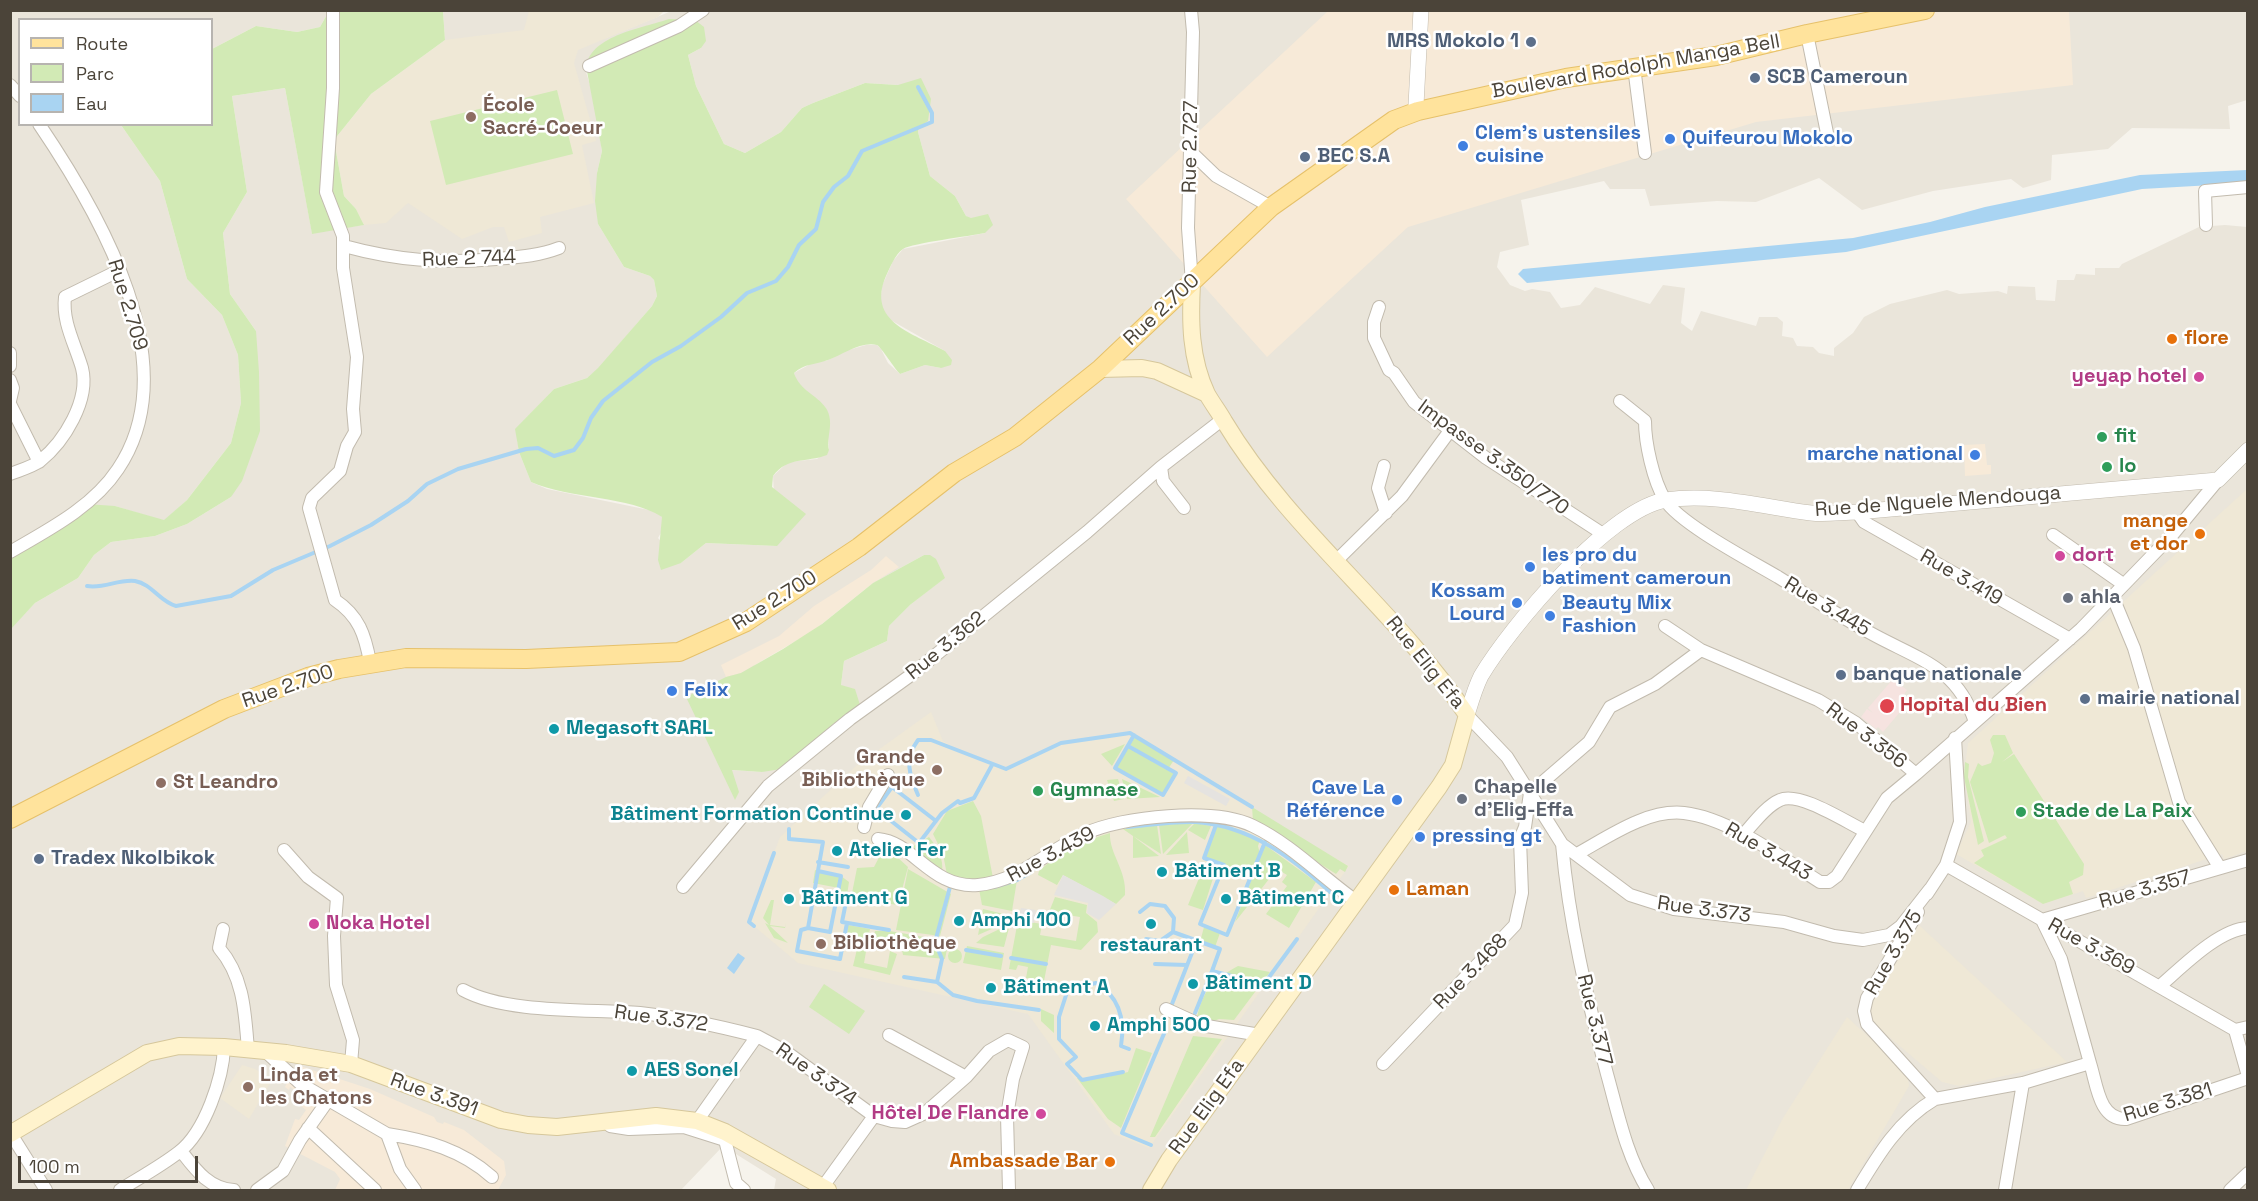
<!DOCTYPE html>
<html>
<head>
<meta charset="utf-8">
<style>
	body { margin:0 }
	#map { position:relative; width:2258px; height:1201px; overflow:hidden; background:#f6f3ec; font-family:"Space Grotesk",sans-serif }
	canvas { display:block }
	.frame { position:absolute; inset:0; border:12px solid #4b4439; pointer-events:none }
	.legend { position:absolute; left:18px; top:18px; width:195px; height:108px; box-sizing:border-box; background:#fff; border:2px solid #b7b4b0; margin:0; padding:8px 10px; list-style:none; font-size:18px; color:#4b4439 }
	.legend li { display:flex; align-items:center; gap:12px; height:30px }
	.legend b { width:30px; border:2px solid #b7b4b0 }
	.scale { position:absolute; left:18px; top:1156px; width:180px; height:27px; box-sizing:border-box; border:3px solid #4b4439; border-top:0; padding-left:8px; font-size:18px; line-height:21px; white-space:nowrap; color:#4b4439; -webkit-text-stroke:4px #fff; paint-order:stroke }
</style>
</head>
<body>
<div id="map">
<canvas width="2258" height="1201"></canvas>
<div class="frame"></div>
<ul class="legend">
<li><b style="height:8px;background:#ffe39c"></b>Route</li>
<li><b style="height:16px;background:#d2eab5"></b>Parc</li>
<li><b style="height:16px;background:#a9d4f2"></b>Eau</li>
</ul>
<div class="scale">100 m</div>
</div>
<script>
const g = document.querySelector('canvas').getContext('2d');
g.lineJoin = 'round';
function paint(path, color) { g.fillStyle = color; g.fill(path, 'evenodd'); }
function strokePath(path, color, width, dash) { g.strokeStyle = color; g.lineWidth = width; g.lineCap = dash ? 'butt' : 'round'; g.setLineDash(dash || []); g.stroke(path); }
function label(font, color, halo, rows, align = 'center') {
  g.font = font + ' "Space Grotesk",sans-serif'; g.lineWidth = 5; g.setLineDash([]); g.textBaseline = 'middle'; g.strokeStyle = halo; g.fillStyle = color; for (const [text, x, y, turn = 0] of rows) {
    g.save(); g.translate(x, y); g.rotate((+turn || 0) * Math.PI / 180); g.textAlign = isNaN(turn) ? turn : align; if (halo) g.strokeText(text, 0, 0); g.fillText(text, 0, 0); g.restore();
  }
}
const residential = new Path2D(`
	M674 10 2247 11V100L2228 106 2230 129 2132 128 2108 149 2052 155 2051 180 2023 188 2011 179 1933 191 1862 210 1819 178 1756 202 1717 201 1650 206 1645 189H1610L1604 181 1521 200 1529 245 1500 252 1497 267 1510 285 1525 291 1532 289 1550 292 1561 308 1580 305 1595 287 1650 304 1663 285 1685 288 1681 323 1692 331 1701 311 1756 326 1759 317H1777L1783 322 1782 336 1793 338 1797 346 1813 347 1819 353 1834 356V348L1853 333 1864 317 1890 304 1947 290 1959 294 1998 291 2007 294 2008 286 2035 287 2036 300 2055 301 2057 280H2074L2076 274 2095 275V268H2119L2122 264 2199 227 2225 225 2247 227V1190H774L776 1179 723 1146 681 1190H11L10 629 35 603 78 578 94 555 111 542 155 536 187 524 231 497 256 331 230 294 223 233 247 192 232 96 285 88 312 233 363 225 445 40 443 11H562L586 46ZM701 48 688 55 696 86 724 144 745 153 781 132 802 108 813 103 865 83 898 85 919 127 918 132 930 176 955 196 966 216 985 233 903 249 893 261 882 286 880 303 887 318 945 351 941 368 925 365 900 374 888 363 881 349 877 345H866L845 351 826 361H816L794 373 797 384 826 408 829 450 817 459 788 462 773 476 777 546 706 543 681 563 658 538 663 529 662 517 654 511 547 489 531 482 519 452 516 429 554 389 587 378 599 368 652 306 657 296 654 280 650 276 624 267 598 224 597 173 602 151 594 98 586 72ZM924 555 944 578 910 605 889 626 887 641 844 661 841 685 853 715 833 724 821 739 762 772 731 770 755 665 873 583Z
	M10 11H329L320 27 297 32 256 26 212 49V20H20V124L121 125 160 181 187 279 222 315 238 355 241 403 231 443 187 500 164 521 115 506 10 552Z`);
const commercial = new Path2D(`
	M1328 11H2069L2073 85 1756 122 1408 227 1267 357 1126 199Z
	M1985 444 1987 465H1991V474L1965 476 1964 445Z
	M886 556 899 567 873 583 813 631 741 673 726 677 721 665 779 636 814 606 871 570Z
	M300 1066 370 1089 434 1117 437 1122 443 1124 444 1122 464 1130 504 1161 506 1175 498 1190H335L340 1179 335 1172 285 1146 295 1119 299 1120 306 1110 301 1106 306 1097 290 1087 289 1090 285 1087 294 1069Z`);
const education = new Path2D(`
	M529 11H664L658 17 578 50 574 63 596 141 582 145 594 203 540 217 542 233 509 242 504 227H493L462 239 408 203 386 223 364 225 356 209 344 196 334 140 371 94 445 40 524 30Z
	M2247 489V851L2224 859 2222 854 2086 898 2083 891 2043 904 1956 854 1971 822 1964 775 1968 743Z
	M931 712 943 741 967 755 1006 769 1061 743 1130 733 1210 785 1349 866 1149 1148 1114 1134 1028 1014 798 963 749 922 780 837 856 766Z
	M1919 925 2067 1062 1959 1086 1942 1082 1875 1025 1869 1012 1872 1001Z
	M1847 1017 1907 1072 1909 1086 1848 1190H1746L1783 1118Z
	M242 1065 255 1069 272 1080 249 1119 220 1098Z`);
const medical = new Path2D(`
	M1893 679 1907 690 1900 700 1906 705 1883 732 1878 727 1876 729 1861 717 1867 709 1873 713 1868 708Z`);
const green = new Path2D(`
	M329 11H443L445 40 371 94 334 140 344 196 356 209 364 225 312 234 285 88 232 96 247 192 223 233 230 294 256 331 259 372 260 431 242 481 231 497 187 524 155 536 111 542 94 555 78 578 35 603 11 629V552L86 504 115 506 164 520 187 500 231 443 241 403 238 355 222 315 187 279 160 181 121 125 212 124V49L256 26 297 32 320 27Z
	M669 19 695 20 704 27 706 41 701 48 688 55 696 86 724 144 745 153 781 132 802 108 813 103 865 83 898 85 921 78 931 99 928 121 919 127 918 132 930 176 955 196 966 216 971 218 988 214 993 225 985 233C971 236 912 243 903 249 895 254 890 268 886 276 866 322 913 333 945 351L952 360 951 365 941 368 925 365 900 374C895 369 881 347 877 345 861 341 842 355 828 360 815 365 805 363 794 373 800 391 816 394 826 408 835 423 826 436 829 450L827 455C806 463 788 456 773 476L772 487 806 514 777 546 706 543 681 563 661 570 658 560 662 517C630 496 570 499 531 482L519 452 515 429 554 389 587 378 598 368 652 306 657 296 654 280 650 276 624 267 598 224 595 201 597 173 602 151 586 66C592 35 643 28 669 19Z
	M557 90 573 154 446 185 430 121Z
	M924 555H930L936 559 945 578 910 605 889 626 887 641 844 661 841 685 855 689 860 705 853 715 833 724 821 739 788 768 762 772 732 770 739 792 735 800 686 697 726 677 741 673 783 649 822 624 873 583Z
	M1993 735H2005L2013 753 2002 762 2014 754 2084 864 2083 875 2069 882 2073 894 2043 904 1974 863 1984 856 1981 850 2007 838 2005 835 1989 843 1970 782 1978 763 1982 766 1991 763 1994 753 1990 740Z
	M1135 737 1174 760 1168 769 1176 773 1163 795 1115 768 1128 746 1161 764 1130 745Z
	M1125 744 1112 766 1101 754Z
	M1965 762 1969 764 1968 777 1984 841 1978 845 1964 777Z
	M1118 779 1124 799 1114 801 1107 780Z
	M1122 779 1160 797 1127 799Z
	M973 801 981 816 993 878C979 880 959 883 947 875L943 854 933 834 947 811Z
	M1252 807 1348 866 1345 872 1340 869 1336 874 1253 821Z
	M1193 823 1163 854 1159 825Z
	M1195 823 1211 826 1205 840 1188 830Z
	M1157 825 1161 854 1133 836 1159 856 1133 858V836L1123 829Z
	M1216 825 1260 840 1258 846 1260 854 1252 875 1204 859Z
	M1187 832 1189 853 1166 855Z
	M1110 833C1109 854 1127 870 1125 895L1116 904 1063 875 1057 885 1038 875 1039 871C1060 852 1082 841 1110 833Z
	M929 837C937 847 944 859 942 872L910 848Z
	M1265 845 1316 882 1289 928 1266 914 1287 886 1282 882 1287 875 1277 869 1235 922Z
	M885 846 908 867 898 905 851 898 857 868 874 867Z
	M1204 866 1216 869 1203 910 1188 905Z
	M908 869 951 894 940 936 896 930Z
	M815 870 841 876 849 882 846 902 836 901 839 888 813 883Z
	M1017 880 1012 911 982 905 979 889 999 887Z
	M1055 897 1087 905 1086 913 1097 922 1098 932 1081 950 1051 945 1044 981 1026 978 1028 967 1018 965 1016 970 1009 969 1018 920 1042 924 1040 935 1076 941 1080 917 1049 912Z
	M771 900H774L770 925 785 927 786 923 785 928 770 926 788 943 774 938 765 923 769 925 763 918Z
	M983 909 1012 916 1010 921 978 935Z
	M1010 924 1004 947 976 943 983 937Z
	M848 925 870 929 867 942 847 936Z
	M1204 927 1220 933 1215 947 1200 942Z
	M875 931H890L946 941 948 944 945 959 903 955 902 950 873 941Z
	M858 945 867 946 864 963 887 968 890 951 897 954 890 975 853 966Z
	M967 946 1004 953 1001 970 963 963Z
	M948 956a7 7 0 1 1 14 0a7 7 0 1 1-14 0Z
	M1238 966 1270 972 1234 1020 1219 1019 1206 1024 1197 1017C1204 988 1213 980 1238 966Z
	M824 984 865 1011 849 1034 809 1007Z
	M1041 1009 1054 1015V1033L1041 1021Z
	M1193 1036 1222 1039 1155 1137H1150Z
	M1136 1048 1152 1053 1121 1128 1108 1119 1077 1078H1102L1128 1072Z`);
const parking = new Path2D(`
	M1188 776 1230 799 1226 806 1184 783Z
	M1063 875 1103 896 1116 904 1099 920 1087 913 1088 903 1054 895Z
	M1021 908 1036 910 1034 923 1018 920Z`);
const water = new Path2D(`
	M2247 170V183L2142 189 1846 252 1527 283 1518 274 1523 269 1853 238 1930 222 1985 207 2140 175Z
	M738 953 745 958 734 974 727 968Z`);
const stream = new Path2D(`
	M87 586C104 589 118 579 135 581 152 584 160 602 176 606L231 596 273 570 330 546 371 525 408 501 427 484 458 469 526 449 538 448 554 456 574 450 583 438 591 418 603 401 652 362 681 346 721 317 747 293 776 281 788 267 799 245 816 229 823 202 834 187 848 176 862 151 932 122V113L918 87
	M1128 746 1176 773 1163 795 1115 768 1134 735
	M918 795C909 774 904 759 918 740H931L1006 769 1061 743 1130 733 1252 807
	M936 821 892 787 876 809 919 843 942 813 958 801 960 803 974 798 992 765
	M1216 825 1204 858 1224 865 1200 924 1227 935 1265 842
	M1127 827C1150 825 1173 821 1196 822 1250 826 1291 857 1330 892
	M789 829V839L823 842 808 928 801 930 797 951 840 959 847 923
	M873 852 884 844
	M818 862 848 867
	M994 887 1017 880 1031 872
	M838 894 846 902 842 922 889 930
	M1140 912 1150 904 1165 906 1174 918 1173 932 1160 941 1146 939
	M754 926 749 922 774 853
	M808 928 830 932 841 876 818 871
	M1173 932 1220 949 1212 971 1264 984 1297 939
	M966 950 1001 956
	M1011 958 1046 964
	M1155 964 1187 965
	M904 977 937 982 953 995 977 1001 1039 1010
	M937 982 942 959 935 942 950 887
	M1172 1004 1195 945 1174 948
	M1195 1013 1212 971
	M1123 1072 1082 1080 1067 1064 1076 1057 1059 1039V1017L1068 989 1096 983C1120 997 1125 1021 1121 1046L1129 1049
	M1151 1145 1122 1133 1166 1029`);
const minor = new Path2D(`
	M333 10V88L326 192 343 236V268L357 357 353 409 355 432 347 446 340 471 312 498 309 508 335 600C359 616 365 635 370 662
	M1191 10 1193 32 1188 228 1192 283
	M1807 34 1827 133
	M589 66 679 26 703 10
	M1634 67 1645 153
	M10 85 20 96
	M1191 152 1216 176 1271 207
	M2206 225 2205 191 2248 187
	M344 246C395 260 442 264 496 259 518 257 538 256 559 248
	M1379 307 1374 322V338L1389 370 1394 373 1414 402 1486 458 1603 534
	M10 353V366
	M10 380 13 388 10 401
	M1620 401 1645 421C1645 443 1653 480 1665 500 1680 524 1751 561 1778 577 1810 597 1842 618 1876 636 1921 660 1958 669 1975 722
	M10 404 39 462
	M1384 466 1378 488 1386 513
	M1161 467 1163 481 1184 508
	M10 474C20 470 32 467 40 461 64 442 90 400 82 368 75 344 62 322 65 297L118 271
	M1857 512 1864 522 2070 639
	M2053 535 2123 584
	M10 552C48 530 93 507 118 469 188 365 100 214 39 124
	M1336 561 1402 496 1449 432
	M2112 595 2134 648 2179 802 2220 868
	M1665 626 1701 650
	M1467 715 1507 757 1562 844 1630 895 1674 909 1784 922 1834 936 1863 940 1889 935 1901 926 1930 889
	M864 827 869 807 888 775
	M1743 835C1753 824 1766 806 1780 800 1799 791 1846 822 1865 831
	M878 839C914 842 931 889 978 885 1020 881 1047 851 1084 834 1122 816 1214 807 1253 826 1292 845 1322 877 1356 901
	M1562 844C1569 923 1587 997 1607 1074 1618 1113 1626 1155 1648 1190
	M284 850 308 877 337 898 334 936 336 985 353 1040 351 1064
	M1577 854C1608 837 1647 809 1684 813 1729 818 1782 858 1820 882H1829L1837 876 1887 798 1916 774
	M1946 865 2235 1030
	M683 887 768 786 850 719 911 675 1087 532 1161 467 1223 419
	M1927 894 1946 865 1960 822 1955 738
	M223 929 219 948C244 977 245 1013 248 1050
	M2160 986C2182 967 2219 929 2248 928
	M463 990C507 1014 589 1009 640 1013 679 1017 718 1026 757 1036L697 1121
	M1166 1009 1201 1025 1260 1035
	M2248 1027 2235 1030 2248 1076
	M757 1036 785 1051 874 1116 892 1121 905 1122 925 1113 966 1077 889 1035
	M265 1051 301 1084 387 1134 400 1169 415 1190
	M2090 1063C2097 1085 2099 1120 2126 1119L2248 1078
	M1383 1064 1515 925 1522 893 1520 839 1525 827 1530 793 1589 742 1610 707 1655 684 1701 650 1818 700 1856 723 1916 774 2081 629 2173 534 2218 480
	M966 1077 989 1051 1008 1040 1023 1047 1013 1079 1007 1116 1009 1190
	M1935 1099 2023 1083 2090 1063 2061 959 2042 920 2248 860
	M610 1126 629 1129 684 1127 725 1140 736 1183 744 1190
	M308 1128 375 1190
	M11 1134 46 1190
	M387 1134C426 1140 462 1150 492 1177
	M181 1151C195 1169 209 1189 234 1190
	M822 1188 874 1116
	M120 1190C139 1178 161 1166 179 1152 205 1132 223 1078 224 1047
	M257 1190 283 1171 300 1140 329 1099
	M1857 1190C1878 1155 1899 1120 1935 1099L1867 1024 1864 1011 1867 998 1918 912
	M2005 1190 2023 1083
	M2230 1190 2248 1173`);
const tertiary = new Path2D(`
	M1418 111 1416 105 1421 10
	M1467 715C1471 702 1475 688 1481 676 1510 627 1609 509 1666 500 1714 493 1764 507 1811 513 1826 515 1842 512 1857 512L2218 480 2248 450`);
const secondary = new Path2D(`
	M1100 369 1142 368 1157 371 1207 394
	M10 1134 147 1053 179 1046 224 1047 286 1053 351 1064 501 1120 528 1125 557 1127 656 1116 697 1121 725 1132 828 1190
	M1151 1190 1169 1160 1439 787 1453 765 1467 715C1396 609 1290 531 1224 421 1219 412 1212 403 1207 394 1190 358 1190 321 1192 283`);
const primary = new Path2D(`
	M10 819 224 709 308 677 339 669 406 658 526 659 679 652 746 622 859 547 954 473 1015 437 1100 369 1271 207 1394 120 1418 111 1566 78 1716 56 1807 34 1925 10`);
const markers = [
	[1531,42,6,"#5c6f8a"],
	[1755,78,6,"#5c6f8a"],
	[471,117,6,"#8d6e63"],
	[1670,139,6,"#3f7fe0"],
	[1463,146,6,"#3f7fe0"],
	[1305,157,6,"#5c6f8a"],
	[2172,339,6,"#e8710a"],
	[2199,377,6,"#d1479c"],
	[2102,437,6,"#2e9e5b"],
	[1975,455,6,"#3f7fe0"],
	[2107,467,6,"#2e9e5b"],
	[2200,534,6,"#e8710a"],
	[2060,556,6,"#d1479c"],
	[1530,567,6,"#3f7fe0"],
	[2068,598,6,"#6b7280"],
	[1517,603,6,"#3f7fe0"],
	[1550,616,6,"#3f7fe0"],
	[1841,675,6,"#5c6f8a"],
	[672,691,6,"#3f7fe0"],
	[2085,699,6,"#5c6f8a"],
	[1887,706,8,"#e0444e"],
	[554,729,6,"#0f9aa8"],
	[937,770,6,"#8d6e63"],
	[161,783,6,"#8d6e63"],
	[1038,791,6,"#2e9e5b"],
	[1462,799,6,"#6b7280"],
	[1397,800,6,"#3f7fe0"],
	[2021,812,6,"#2e9e5b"],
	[906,815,6,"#0f9aa8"],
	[1420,837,6,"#3f7fe0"],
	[837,851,6,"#0f9aa8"],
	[39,859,6,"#5c6f8a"],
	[1162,872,6,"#0f9aa8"],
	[1394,890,6,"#e8710a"],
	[789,899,6,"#0f9aa8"],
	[1226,899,6,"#0f9aa8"],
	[959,921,6,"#0f9aa8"],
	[314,924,6,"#d1479c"],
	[1151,924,6,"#0f9aa8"],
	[821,944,6,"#8d6e63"],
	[1193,984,6,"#0f9aa8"],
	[991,988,6,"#0f9aa8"],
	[1095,1026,6,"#0f9aa8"],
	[632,1071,6,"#0f9aa8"],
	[248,1087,6,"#8d6e63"],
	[1041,1114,6,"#d1479c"],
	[1110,1162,6,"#e8710a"]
];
const serviceNames = [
	["MRS Mokolo 1",1519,42,"right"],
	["SCB Cameroun",1767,78],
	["BEC S.A",1317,157],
	["banque nationale",1853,675],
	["mairie national",2097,699],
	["Tradex Nkolbikok",51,859]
];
const streetNames = [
	["Boulevard Rodolph Manga Bell",1636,67,-10],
	["Rue 2.727",1191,147,-89],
	["Rue 2 744",469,259,-2],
	["Rue 2.709",127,305,73],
	["Rue 2.700",1162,310,-43],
	["Impasse 3.350/770",1493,458,36],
	["Rue de Nguele Mendouga",1938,502,-4],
	["Rue 3.419",1961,578,30],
	["Rue 2.700",775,601,-32],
	["Rue 3.445",1827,607,31],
	["Rue 3.362",946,646,-39],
	["Rue Elig Efa",1425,663,51],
	["Rue 2.700",288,687,-19],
	["Rue 3.356",1866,736,37],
	["Rue 3.443",1768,852,30],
	["Rue 3.439",1051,855,-28],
	["Rue 3.357",2145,890,-16],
	["Rue 3.373",1704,910,8],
	["Rue 3.369",2091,947,29],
	["Rue 3.375",1894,953,-60],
	["Rue 3.468",1471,972,-46],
	["Rue 3.372",661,1019,8],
	["Rue 3.377",1594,1020,76],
	["Rue 3.374",816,1075,35],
	["Rue 3.391",434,1095,20],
	["Rue 3.381",2168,1103,-17],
	["Rue Elig Efa",1207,1107,-54]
];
const educationNames = [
	["École",483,106],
	["Sacré-Coeur",483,129],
	["Grande",925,758,"right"],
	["Bibliothèque",925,781,"right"],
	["St Leandro",173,783],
	["Bibliothèque",833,944],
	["Linda et",260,1076],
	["les Chatons",260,1099]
];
const shopNames = [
	["Clem’s ustensiles",1475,134],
	["cuisine",1475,157],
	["Quifeurou Mokolo",1682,139],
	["marche national",1963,455,"right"],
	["les pro du",1542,556],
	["batiment cameroun",1542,579],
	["Kossam",1505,592,"right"],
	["Lourd",1505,615,"right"],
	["Beauty Mix",1562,604],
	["Fashion",1562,627],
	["Felix",684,691],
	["Cave La",1385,789,"right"],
	["Référence",1385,812,"right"],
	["pressing gt",1432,837]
];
const foodNames = [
	["flore",2184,339],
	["mange",2188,522,"right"],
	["et dor",2188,545,"right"],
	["Laman",1406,890],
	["Ambassade Bar",1098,1162,"right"]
];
const hotelNames = [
	["yeyap hotel",2187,377],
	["dort",2072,556,"left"],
	["Noka Hotel",326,924,"left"],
	["Hôtel De Flandre",1029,1114]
];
const leisureNames = [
	["fit",2114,437],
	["lo",2119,467],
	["Gymnase",1050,791],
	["Stade de La Paix",2033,812]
];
const worshipNames = [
	["ahla",2080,598],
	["Chapelle",1474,788],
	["d'Elig-Effa",1474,811]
];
const healthNames = [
	["Hopital du Bien",1900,706]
];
const cultureNames = [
	["Megasoft SARL",566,729],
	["Bâtiment Formation Continue",894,815,"right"],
	["Atelier Fer",849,851],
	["Bâtiment B",1174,872],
	["Bâtiment G",801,899],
	["Bâtiment C",1238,899],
	["Amphi 100",971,921],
	["restaurant",1151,946,"center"],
	["Bâtiment D",1205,984],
	["Bâtiment A",1003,988],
	["Amphi 500",1107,1026],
	["AES Sonel",644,1071]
];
paint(residential, '#eae5da');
paint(commercial, '#f7ead8');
paint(education, '#efe8d6');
paint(medical, '#f6e3e0');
paint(green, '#d2eab5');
paint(parking, '#e5e3e0');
paint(water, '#a9d4f2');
strokePath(stream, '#a9d4f2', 4);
strokePath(minor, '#c2bbae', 14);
strokePath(tertiary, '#c2bbae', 16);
strokePath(secondary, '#d6c79b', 18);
strokePath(primary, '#e6c16a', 20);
strokePath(minor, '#fff', 12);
strokePath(tertiary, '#fff', 15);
strokePath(secondary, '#fff3cd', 16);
strokePath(primary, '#ffe39c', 18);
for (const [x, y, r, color] of markers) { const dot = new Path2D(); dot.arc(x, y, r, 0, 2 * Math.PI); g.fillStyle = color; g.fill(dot); strokePath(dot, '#fff', 2); }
label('bold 20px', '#4e5e75', '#fff', serviceNames, 'left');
label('20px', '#4b4439', '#fff', streetNames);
label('bold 20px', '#785e54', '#fff', educationNames, 'left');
label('bold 20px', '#366cbe', '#fff', shopNames, 'left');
label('bold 20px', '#c56008', '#fff', foodNames, 'left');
label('bold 20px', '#b23c85', '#fff', hotelNames, 'right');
label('bold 20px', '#27864d', '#fff', leisureNames, 'left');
label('bold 20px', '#5b616d', '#fff', worshipNames, 'left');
label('bold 20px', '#be3a42', '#fff', healthNames, 'left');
label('bold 20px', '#0d838f', '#fff', cultureNames, 'left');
</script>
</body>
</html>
